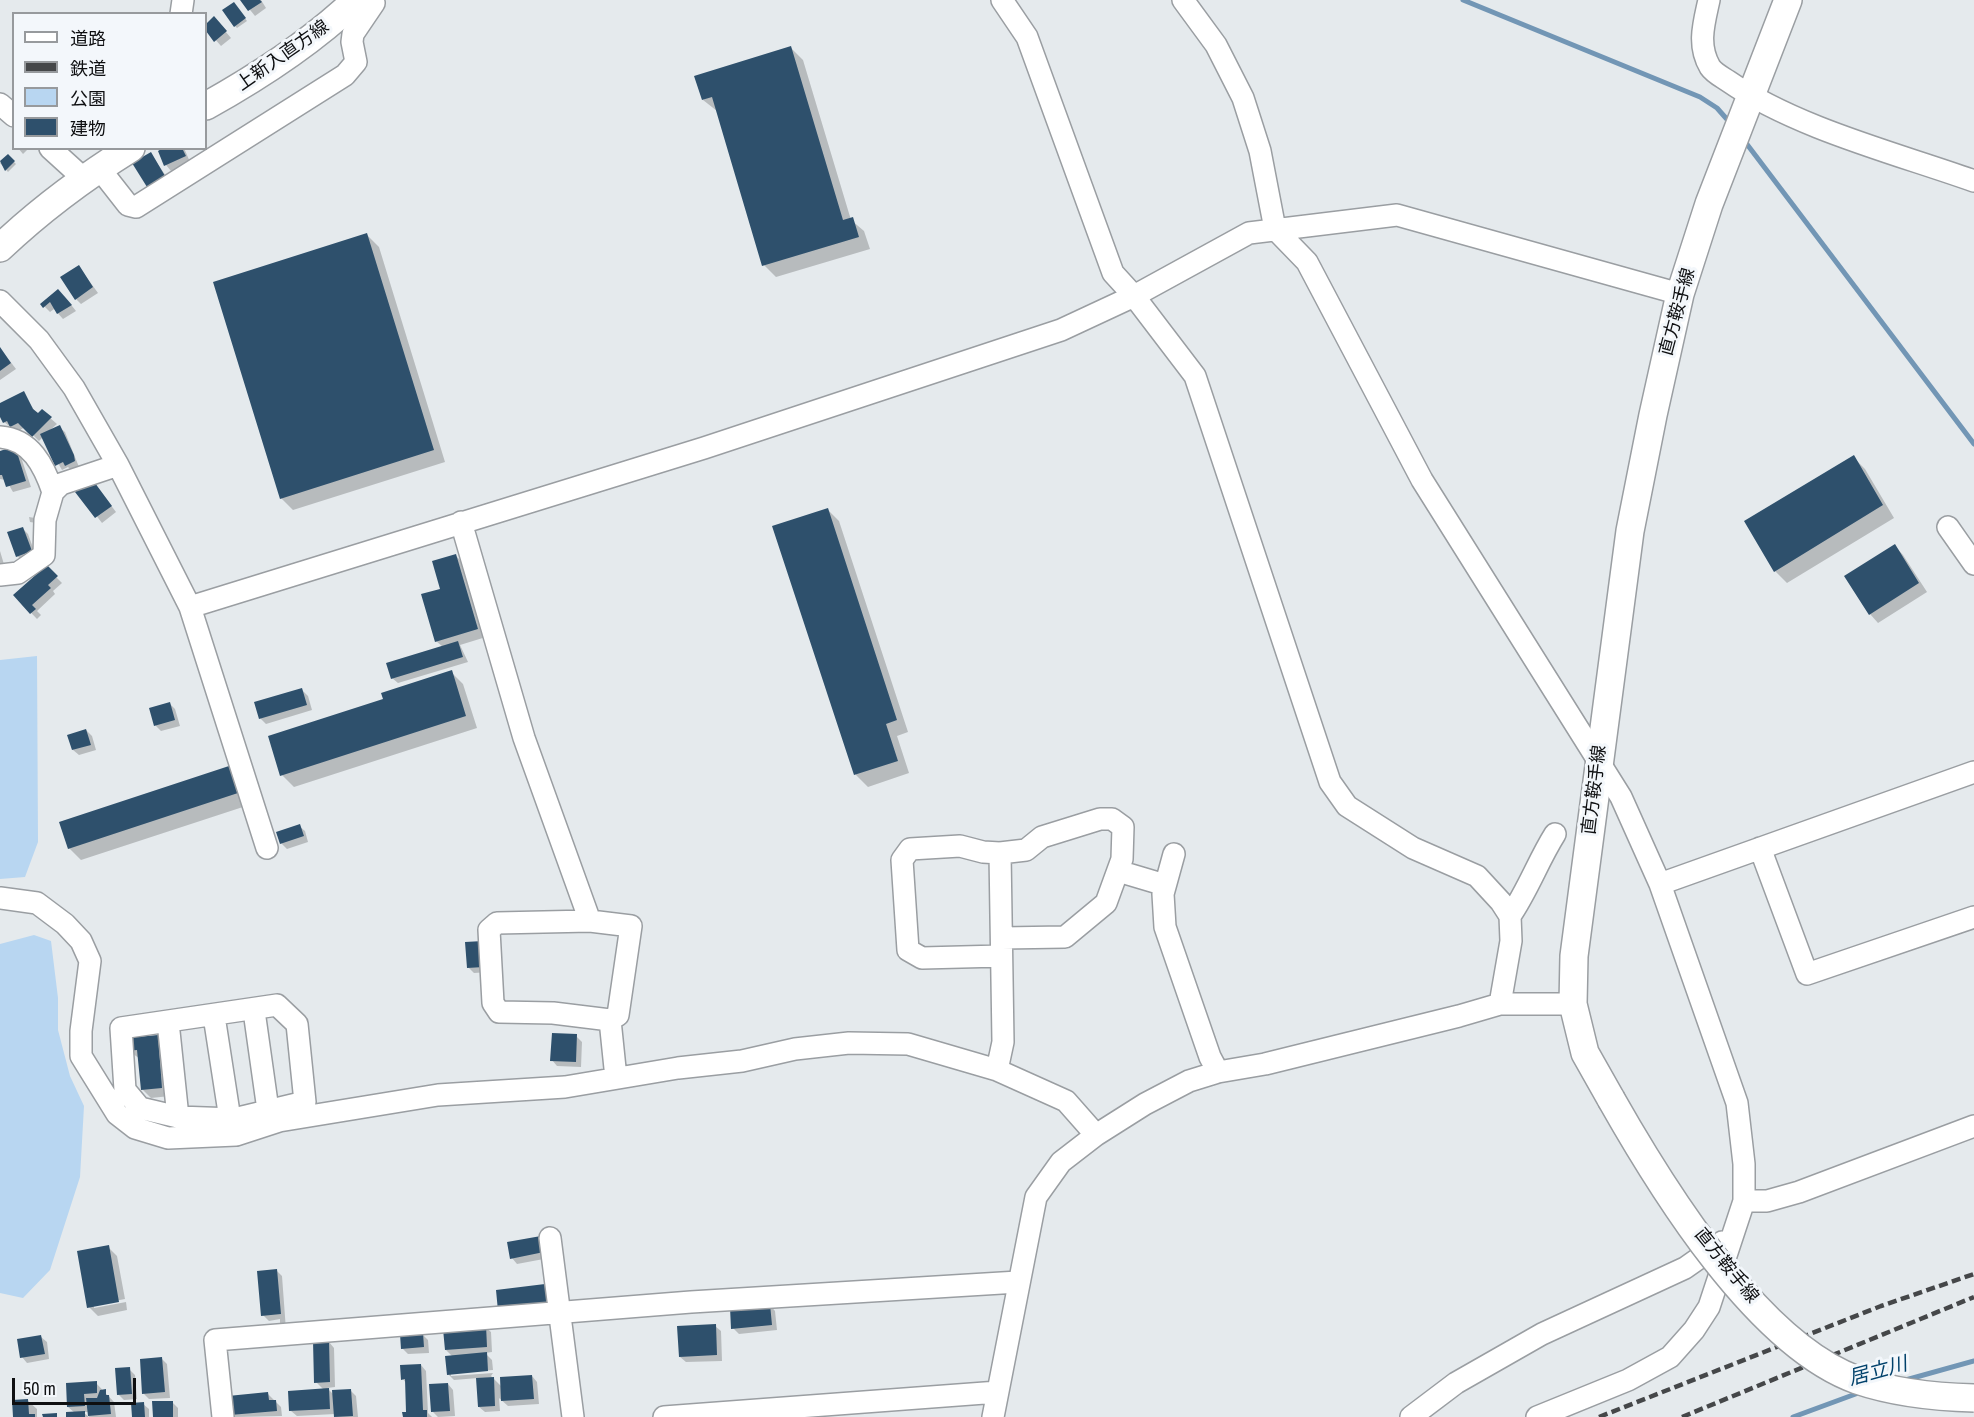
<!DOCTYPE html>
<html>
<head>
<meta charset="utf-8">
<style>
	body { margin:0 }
	#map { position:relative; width:1974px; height:1417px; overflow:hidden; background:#e5eaed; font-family:"Archivo Narrow","Noto Sans JP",sans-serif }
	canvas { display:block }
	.legend { position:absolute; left:12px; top:12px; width:195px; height:138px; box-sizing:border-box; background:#f3f7fb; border:2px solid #979a9d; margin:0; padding:8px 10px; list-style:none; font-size:18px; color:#0e0f11 }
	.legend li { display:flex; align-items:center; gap:12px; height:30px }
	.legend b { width:30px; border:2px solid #979a9d }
	.scale { position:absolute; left:12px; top:1378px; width:124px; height:27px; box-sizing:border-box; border:3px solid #0e0f11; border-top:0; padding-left:8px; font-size:18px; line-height:21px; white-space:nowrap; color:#0e0f11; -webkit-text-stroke:4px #f3f7fb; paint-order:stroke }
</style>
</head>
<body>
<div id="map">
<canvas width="1974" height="1417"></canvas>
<ul class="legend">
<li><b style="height:8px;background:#fff"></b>道路</li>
<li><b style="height:8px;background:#454749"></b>鉄道</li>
<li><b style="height:16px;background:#b8d6f1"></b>公園</li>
<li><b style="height:16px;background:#2e506c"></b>建物</li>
</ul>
<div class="scale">50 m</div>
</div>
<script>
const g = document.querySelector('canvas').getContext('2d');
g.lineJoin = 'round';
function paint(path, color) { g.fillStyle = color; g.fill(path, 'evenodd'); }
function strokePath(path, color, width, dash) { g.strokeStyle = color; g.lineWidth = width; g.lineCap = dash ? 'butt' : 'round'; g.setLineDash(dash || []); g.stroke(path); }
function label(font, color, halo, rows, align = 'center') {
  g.font = font + ' "Archivo Narrow","Noto Sans JP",sans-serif'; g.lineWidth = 6; g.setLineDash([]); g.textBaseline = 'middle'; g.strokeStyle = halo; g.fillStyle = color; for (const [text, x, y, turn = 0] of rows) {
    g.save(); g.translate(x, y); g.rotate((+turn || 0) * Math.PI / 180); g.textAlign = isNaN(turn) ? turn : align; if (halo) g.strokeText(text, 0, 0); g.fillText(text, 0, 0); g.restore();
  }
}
const green = new Path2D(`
	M37 656 38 842 25 877 0 879V660Z
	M34 935 51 941 58 998V1030L70 1076 84 1106 80 1177 50 1270 23 1298 0 1293V944Z`);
const shadow = new Path2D(`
	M242 0H261L266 8 255 16Z
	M236 6 247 21 237 28 235 26Z
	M214 18 231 38 221 46 206 29V26Z
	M791 48 803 60 851 220 864 231 870 249 776 277 764 265 717 111 703 100Z
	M18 148H29L23 154Z
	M167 148H184L190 162 171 171 166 165Z
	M151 154 170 182 153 192 148 186Z
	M8 156 16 164 8 172 0 163Z
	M367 235 379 247 445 462 293 510 281 498Z
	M79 267 98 293 81 304 76 299Z
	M64 296 76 311 63 319 54 309 50 312 42 304Z
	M0 348 16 369 0 380Z
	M23 393 38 416 42 411 57 424 49 431 59 427 65 432 79 467 72 471 68 467 62 470 43 437 39 441 25 427 17 432 4 422 0 404Z
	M0 453 20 454 31 487 13 492 6 480 0 479Z
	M1853 457 1865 469 1894 518 1787 583 1775 571Z
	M97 487 116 512 102 523 78 492Z
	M827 509 839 521 908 732 897 736 909 773 868 787 856 775 774 527Z
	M29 517 35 518 36 523 30 522Z
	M22 528 28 534 36 556 23 561 17 556Z
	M1895 546 1903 555 1927 592 1878 623 1870 614Z
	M0 551 6 571 0 572Z
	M455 555 464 564 486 637 460 645 468 662 398 683 392 678 443 647 436 641Z
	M46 567 62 583 53 591 55 594 37 611 41 615 37 619 15 596Z
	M451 672 463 684 477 728 294 787 282 775Z
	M302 690 308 696 312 710 266 724 260 718Z
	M169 703 175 709 180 726 161 731 156 726 150 709Z
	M86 730 92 736 96 750 79 755 73 750Z
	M229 768 241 780 249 805 81 860 69 848Z
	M299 826 305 831 308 842 287 849 281 843Z
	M488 949 489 972 474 973 468 967Z
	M576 1036 582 1042 581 1067 557 1066 552 1060Z
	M157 1037 166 1046 170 1096 151 1098 142 1089 140 1059 128 1050Z
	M541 1238 549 1258 517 1264 512 1258Z
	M108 1247 117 1256 125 1299 94 1305V1308L126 1302 127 1310 98 1316 89 1307Z
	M276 1270 282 1276 286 1330 280 1328V1319L269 1321 263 1315Z
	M770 1305 775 1311 777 1330 739 1334 733 1328Z
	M715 1326 721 1331 722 1361 686 1362 680 1357Z
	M485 1327 491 1332 492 1352 485 1353 492 1360 493 1370 451 1373V1376L493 1373 491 1376 502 1387 532 1376 537 1382 539 1404 508 1406 499 1398 500 1411 485 1412 479 1407 478 1378 454 1380 448 1374 453 1357 446 1350Z
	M422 1334 428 1340 429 1353 408 1354 402 1348Z
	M41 1337 47 1342 49 1359 27 1363 22 1357Z
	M329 1342 334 1348 335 1387 327 1388 334 1395 351 1391 356 1396 358 1417H336L335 1414 297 1416 291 1411 324 1390 316 1382Z
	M162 1359 167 1364 170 1398 149 1399 144 1394Z
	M421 1365 426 1371 428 1413 432 1417H404L408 1413 406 1383 403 1379Z
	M129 1369 135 1375 137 1399 124 1400 118 1394Z
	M96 1383 114 1402 116 1417H89V1412H83L89 1417H68L75 1413 68 1407Z
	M448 1384 453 1390 455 1416 438 1417 432 1411Z
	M268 1394 281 1407 282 1416 234 1417 231 1414Z
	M28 1401 37 1409V1417H14Z
	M172 1402 178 1408V1417H154Z
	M143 1404 149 1409V1417H134Z`);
const stream = new Path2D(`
	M1463 0 1700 97 1717 108 1732 125
	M1743 139 1974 444
	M1902 1381 1974 1361
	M1793 1417 1861 1392`);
const building = new Path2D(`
	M240 0H260L262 2 248 11Z
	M234 2 246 18 234 27 222 10Z
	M214 16 227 31 214 42 206 31V24Z
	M791 46 843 220 853 217 859 237 762 266 712 97 702 100 694 76Z
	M163 148H182L186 156 164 166 158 151Z
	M151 152 165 176 147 187 132 163Z
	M8 154 15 161 5 171 0 161Z
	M367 233 434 450 280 499 213 282Z
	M79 265 93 287 75 300 60 277Z
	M58 289 72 305 57 314 50 302 43 308 40 304Z
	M0 347 11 363 0 371Z
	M24 391 33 409 38 413 42 409 52 417 32 437 18 423 10 427 7 421 3 423 0 417V403Z
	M60 425 74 455 75 461 65 466 63 462 55 466 40 434Z
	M15 446 26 481 6 487 2 475H0V451Z
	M1854 455 1883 505 1774 572 1744 521Z
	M92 479 112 506 95 518 75 492Z
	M828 508 897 720 886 724 898 761 854 775 772 526Z
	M23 527 32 551 16 557 7 532Z
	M1895 544 1919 583 1869 615 1844 576Z
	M456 554 478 629 435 642 421 594 440 589 432 561Z
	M47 565 58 576 48 585 51 588 32 605 36 609 30 614 13 595Z
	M458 641 463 657 391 679 386 663Z
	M452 670 466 716 280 776 268 736 383 699 381 693Z
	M302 688 307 705 259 719 254 702Z
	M170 702 175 720 154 726 149 708Z
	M86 729 91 745 72 750 67 735Z
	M229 766 238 793 68 849 59 822Z
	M300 824 304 836 280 844 276 832Z
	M483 941 484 967 467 968 465 942Z
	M552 1033 577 1034 576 1062 550 1061Z
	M158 1035 162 1088 141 1090 137 1050 126 1051 125 1038Z
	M541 1236 544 1252 510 1259 507 1242Z
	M109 1245 119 1302 87 1308 77 1251Z
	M277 1269 281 1314 261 1316 257 1271Z
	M545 1284 547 1305 498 1311 496 1290Z
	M770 1304 772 1325 731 1329 730 1307Z
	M716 1324 717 1355 679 1357 677 1326Z
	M486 1325 487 1347 445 1350 443 1329Z
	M423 1333 424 1347 401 1349 400 1334Z
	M41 1335 45 1354 20 1358 17 1339Z
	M329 1340 330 1382 314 1383 313 1341Z
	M487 1352 488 1371 447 1375 445 1356Z
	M162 1357 165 1392 142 1394 140 1359Z
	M421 1364 423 1410H427V1417H403L402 1412H406L405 1379 401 1380 400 1365Z
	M130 1367 132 1394 117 1395 115 1368Z
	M532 1375 534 1399 501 1401 500 1377Z
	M494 1377 495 1406 478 1407 476 1378Z
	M97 1381V1393L84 1394 85 1406 67 1407 66 1383Z
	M448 1383 450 1411 431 1412 429 1384Z
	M329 1388 330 1409 289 1411 288 1391Z
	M106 1389V1395H109L111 1414 88 1416 86 1398H97L100 1390Z
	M351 1389 353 1416 334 1417 332 1390Z
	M268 1392 269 1400H276L277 1411 230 1415 228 1396Z
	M28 1399 29 1414H35V1417H13L12 1400Z
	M152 1401H173V1417H153Z
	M144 1402 145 1417H132L131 1403Z
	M85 1411V1417H66V1412Z
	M57 1413V1417H43L42 1414Z`);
const minor = new Path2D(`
	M1002 0 1027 37 1113 273 1134 296 1195 376 1330 782 1347 806 1413 848 1477 876 1501 902 1510 916 1511 941 1500 1004
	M1183 0 1216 45 1243 98 1260 151 1275 229 1307 262 1422 480 1621 797 1660 884 1737 1103 1744 1164V1201L1709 1307 1694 1330 1670 1357 1628 1380 1537 1417
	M1709 0C1704 23 1697 45 1710 67 1714 73 1722 77 1728 81 1796 128 1895 153 1974 181
	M181 14 183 0
	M0 104 14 116
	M50 148 83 178
	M99 168 128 205 136 207 345 75 356 62 352 42 353 34 374 3 373 0
	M0 301 39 340 74 388 118 465 190 607 267 848
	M0 437C31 439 44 466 53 492
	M461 522 524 738 590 921 631 926 618 1015 610 1020 616 1078
	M1948 527 1974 564
	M0 575 18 573 44 555 45 520 53 492 61 484 118 465
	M190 607 704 448 1061 330 1134 296 1249 233 1397 215 1680 294
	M1760 848 1807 974 1974 917
	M1174 854 1163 894 1165 927 1210 1057 1218 1072
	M1118 871 1165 885
	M1660 884 1974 772
	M0 898 37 903 65 924 81 941 90 961 81 1031V1056L117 1114 135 1128 168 1138 236 1135 279 1121 438 1095 565 1087 678 1068 742 1061 795 1049 849 1043 908 1044 997 1070 1066 1101 1096 1135
	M1510 916C1528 890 1538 861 1555 834
	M590 921 497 923 489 930 493 1003 499 1012 553 1013 610 1020
	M1001 956 922 958 908 950 902 860 910 849 960 846 983 852 1000 853 1026 850 1042 837 1100 819H1112L1123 827 1122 859 1106 903 1065 937 1002 938
	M277 1005 297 1024 305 1102 234 1119 178 1117 140 1108 125 1090 121 1028Z
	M254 1011 270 1124
	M214 1016 230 1119
	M168 1022 178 1117
	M997 1070 1003 1042 1000 853
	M1744 1201H1767L1799 1192 1974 1126
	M550 1238 573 1417
	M223 1417 215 1340 691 1302 1018 1282
	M664 1417 998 1392
	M993 1417 1036 1197 1061 1162 1096 1135 1145 1104 1189 1081 1218 1072 1265 1064 1459 1016 1500 1004H1573
	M1411 1417 1456 1383 1542 1334 1685 1268 1722 1242`);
const major = new Path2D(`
	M206 106C260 76 311 43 356 0
	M0 248C41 209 83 178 131 148
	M1611 1099 1585 1053 1573 1004 1574 956 1630 531 1653 415 1680 294 1709 204 1788 0`);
const rail = new Path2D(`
	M1599 1417 1881 1306 1974 1274
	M1682 1417 1974 1297`);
const majorBridge = new Path2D(`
	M1611 1099C1662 1189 1757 1344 1857 1380 1895 1393 1934 1397 1974 1398`);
const streetNames = [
	["上新入直方線",283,56,-35],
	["直方鞍手線",1678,312,-75],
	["直方鞍手線",1595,790,-83],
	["直方鞍手線",1726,1266,51]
];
const waterNames = [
	["居立川",1878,1372,-15]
];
paint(green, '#b8d6f1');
paint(shadow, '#0003');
strokePath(stream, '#7296b5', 5);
paint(building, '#2e506c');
strokePath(minor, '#9a9ea2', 24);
strokePath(major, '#9a9ea2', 30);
strokePath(minor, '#fff', 21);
strokePath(major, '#fff', 27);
strokePath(rail, '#454749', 4.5, [9, 4.5]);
strokePath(majorBridge, '#9a9ea2', 30, []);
strokePath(majorBridge, '#fff', 27);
label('18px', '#0e0f11', '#f3f7fb', streetNames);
label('italic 20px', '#01416b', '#f3f7fb', waterNames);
</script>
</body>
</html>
